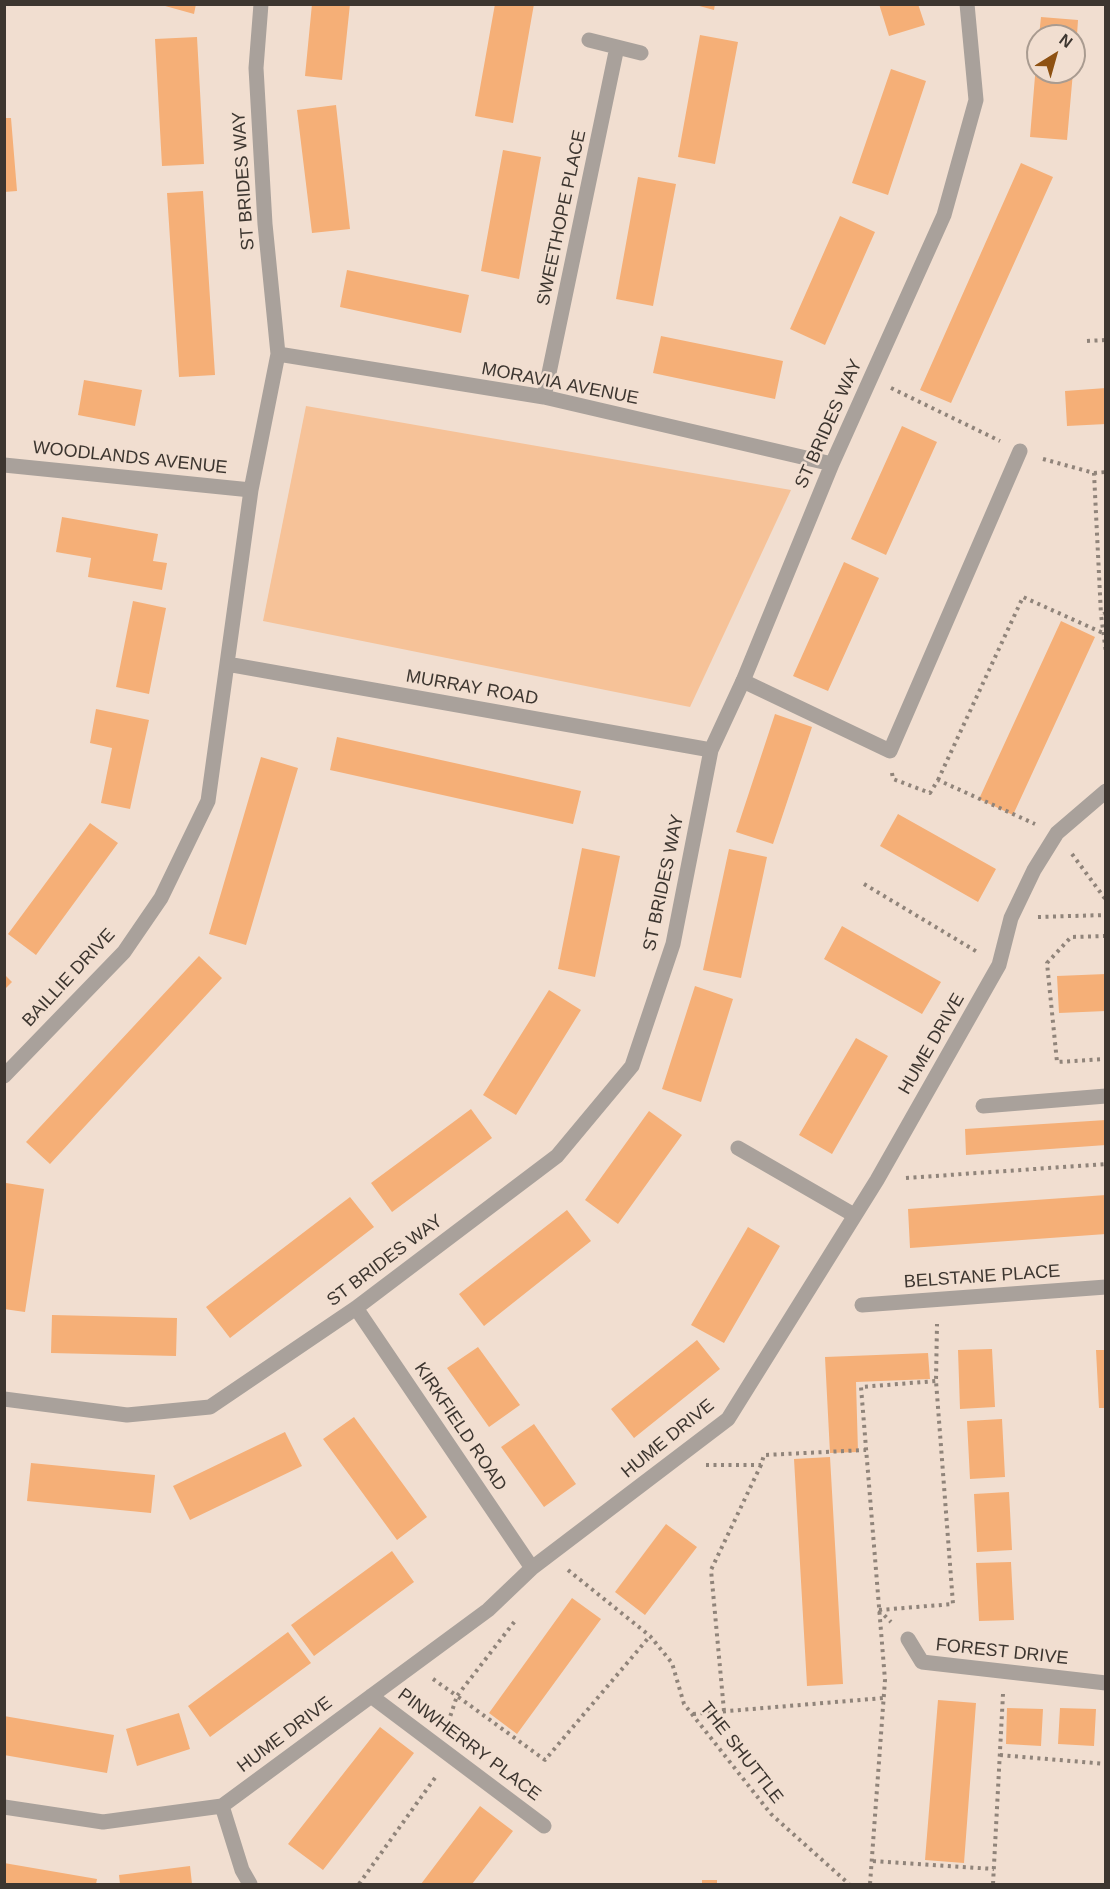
<!DOCTYPE html>
<html>
<head>
<meta charset="utf-8">
<style>
	body { margin:0 }
	#map { position:relative; width:1110px; height:1889px; overflow:hidden; background:#f1ded0; font-family:Arial,sans-serif }
	canvas { display:block }
	.frame { position:absolute; inset:0; border:6px solid #3d3630; pointer-events:none }
	.north { position:absolute; left:1026px; top:24px; width:60px; height:60px; box-sizing:border-box; background:#f1ded0; border:2px solid #a99b90; border-radius:50%; rotate:37deg; font-size:16px; font-weight:700; line-height:24px; text-align:center; color:#3d3630 }
	.north::after { content:''; display:block; margin:auto; width:21px; height:27px; background:#8e5112; clip-path:polygon(50% 0,100% 100%,50% 72%,0 100%) }
</style>
</head>
<body>
<div id="map">
<canvas width="1110" height="1889"></canvas>
<div class="frame"></div>
<div class="north">N</div>
</div>
<script>
const g = document.querySelector('canvas').getContext('2d');
g.lineJoin = 'round';
function paint(path, color) { g.fillStyle = color; g.fill(path, 'evenodd'); }
function strokePath(path, color, width, dash) { g.strokeStyle = color; g.lineWidth = width; g.lineCap = dash ? 'butt' : 'round'; g.setLineDash(dash || []); g.stroke(path); }
function label(font, color, halo, rows, align = 'center') {
  g.font = font + ' Arial,sans-serif'; g.lineWidth = 5; g.setLineDash([]); g.textBaseline = 'middle'; g.strokeStyle = halo; g.fillStyle = color; for (const [text, x, y, turn = 0] of rows) {
    g.save(); g.translate(x, y); g.rotate((+turn || 0) * Math.PI / 180); g.textAlign = isNaN(turn) ? turn : align; if (halo) g.strokeText(text, 0, 0); g.fillText(text, 0, 0); g.restore();
  }
}
const green = new Path2D(`
	M306 406 791 490 690 707 263 621Z`);
const building = new Path2D(`
	M158 4H196L194 14Z
	M312 4H350L342 80 305 76Z
	M495 4H534L513 123 475 116Z
	M692 4H715L714 10Z
	M879 4H918L925 25 889 36Z
	M1041 17 1078 20 1076 50 1074 36H1039Z
	M700 35 738 42 715 164 678 157Z
	M197 37 204 164 162 166 155 39Z
	M1036 64 1038 72H1073L1067 140 1030 137Z
	M891 69 926 81 888 195 852 183Z
	M336 105 350 229 312 233 297 110Z
	M4 118H11L17 191 4 192Z
	M503 150 541 157 519 279 481 271Z
	M1021 163 1053 177 951 403 920 390Z
	M638 177 676 184 653 306 616 299Z
	M203 191 215 375 179 377 167 193Z
	M840 216 875 232 825 345 790 329Z
	M347 270 469 295 461 333 340 307Z
	M661 336 783 361 775 399 653 373Z
	M84 380 142 390 135 426 78 415Z
	M1106 388V424L1067 426 1065 391Z
	M902 426 937 442 886 555 851 539Z
	M62 517 158 534 153 561 167 563 162 590 88 577 91 558 56 552Z
	M844 562 879 578 828 691 793 676Z
	M133 601 166 608 149 694 116 687Z
	M1061 621 1095 637 1013 815 979 799Z
	M96 709 149 720 130 809 101 803 112 748 90 743Z
	M775 714 812 727 773 844 736 832Z
	M337 737 581 791 573 824 330 770Z
	M261 757 298 768 246 945 209 934Z
	M898 814 996 869 978 902 880 846Z
	M90 823 118 843 36 955 8 934Z
	M582 848 620 856 595 977 558 969Z
	M729 849 767 857 741 978 703 970Z
	M842 926 941 982 922 1014 824 959Z
	M199 956 222 978 50 1164 26 1142Z
	M4 974 12 982 4 990Z
	M1106 974V1011L1059 1013 1057 976Z
	M695 986 733 999 701 1102 662 1089Z
	M549 990 581 1010 516 1115 483 1095Z
	M856 1038 888 1056 832 1154 799 1135Z
	M471 1109 492 1138 392 1212 371 1183Z
	M649 1111 682 1135 618 1224 585 1200Z
	M1106 1120V1145L966 1155 965 1129Z
	M6 1183 44 1189 25 1312 4 1309Z
	M1106 1195V1234L910 1248 908 1209Z
	M350 1197 374 1227 230 1338 206 1307Z
	M567 1210 591 1241 484 1326 459 1294Z
	M748 1227 780 1246 724 1343 691 1325Z
	M52 1315 177 1318 176 1356 51 1353Z
	M697 1340 720 1369 634 1438 611 1409Z
	M478 1347 520 1405 489 1427 447 1368Z
	M992 1349 995 1407 960 1409 958 1350Z
	M1096 1350H1106V1408H1099Z
	M928 1353 930 1379 856 1382 858 1452 830 1453 825 1357Z
	M354 1417 427 1517 397 1540 323 1439Z
	M1002 1419 1005 1477 970 1479 967 1421Z
	M534 1424 576 1484 544 1507 501 1447Z
	M285 1432 302 1466 190 1520 173 1486Z
	M830 1457 843 1684 807 1686 794 1459Z
	M31 1463 155 1475 151 1513 27 1501Z
	M1009 1492 1012 1550 977 1552 974 1494Z
	M666 1524 697 1547 645 1615 615 1592Z
	M392 1551 414 1582 314 1656 291 1625Z
	M1011 1562 1014 1620 979 1621 976 1563Z
	M572 1598 601 1619 517 1734 489 1713Z
	M288 1632 311 1663 210 1737 188 1706Z
	M938 1700 976 1703 964 1863 925 1860Z
	M1007 1708 1043 1709 1041 1746 1006 1744Z
	M1060 1708 1096 1709 1094 1746 1058 1744Z
	M179 1713 190 1749 137 1766 126 1729Z
	M4 1716 114 1735 107 1773 4 1755Z
	M380 1727 414 1753 323 1870 288 1844Z
	M480 1806 513 1831 472 1884H421Z
	M4 1863 97 1879 96 1884H4Z
	M190 1866 192 1884H120L119 1875Z
	M702 1880H717V1884H702Z`);
const path = new Path2D(`
	M1087 341 1106 340
	M891 388 1000 441
	M1043 459 1094 473 1101 615
	M1094 473 1106 472
	M1106 613 1101 615 1106 652
	M892 773 893 779 930 793 938 780 1035 824
	M938 780 1023 597 1103 633
	M1072 854 1106 900
	M864 884 979 953
	M1038 917 1106 915
	M1106 936 1071 937 1047 963 1057 1062 1106 1059
	M906 1178 1106 1164
	M706 1465H761L764 1455 866 1450
	M568 1570 650 1636 672 1663 684 1704 771 1814 849 1884
	M879 1610 953 1604 936 1381 937 1324
	M879 1610 891 1622
	M433 1679 457 1696 515 1621
	M724 1711 711 1570 761 1465
	M693 1714 883 1698
	M448 1723 457 1696 545 1760 650 1636
	M1000 1755 1106 1764
	M873 1861 994 1869
	M359 1884 437 1775
	M870 1884 885 1680 861 1387 936 1381
	M993 1884 1003 1694`);
const service = new Path2D(`
	M743 681 890 751 1020 451
	M983 1106 1106 1096
	M738 1148 854 1215`);
const minor = new Path2D(`
	M589 40 641 53
	M278 354 544 397 832 464
	M544 397 617 47
	M4 465 251 490
	M227 664 711 750
	M4 1076 124 952 161 898 208 801 251 490 278 354 265 224 256 68 261 4
	M862 1305 1106 1287
	M356 1308 532 1568
	M4 1399 127 1415 210 1407 356 1308 557 1156 632 1066 673 944 711 750 743 681 832 464 944 215 976 100 967 4
	M908 1639 922 1662 1106 1683
	M371 1696 544 1826
	M222 1806 242 1870 250 1884
	M4 1807 103 1822 222 1806 488 1610 532 1568 728 1419 877 1180 999 965 1011 918 1034 870 1057 833 1106 791`);
const streetNames = [
	["ST BRIDES WAY",244,181,-94],
	["SWEETHOPE PLACE",562,218,-78],
	["MORAVIA AVENUE",560,384,11],
	["ST BRIDES WAY",829,424,-66],
	["WOODLANDS AVENUE",130,458,6],
	["MURRAY ROAD",472,688,10],
	["ST BRIDES WAY",664,883,-78],
	["BAILLIE DRIVE",69,978,-47],
	["HUME DRIVE",932,1044,-60],
	["ST BRIDES WAY",385,1261,-37],
	["BELSTANE PLACE",982,1277,-4],
	["KIRKFIELD ROAD",460,1427,56],
	["HUME DRIVE",668,1439,-39],
	["FOREST DRIVE",1002,1652,6],
	["HUME DRIVE",285,1735,-37],
	["PINWHERRY PLACE",469,1745,37],
	["THE SHUTTLE",741,1753,52]
];
paint(green, '#f6c298');
paint(building, '#f5af77');
strokePath(path, '#90847a', 4, [3, 4.5]);
strokePath(service, '#a9a19b', 15);
strokePath(minor, '#a9a19b', 15);
label('18px', '#3d3630', '#f1ded0', streetNames);
</script>
</body>
</html>
